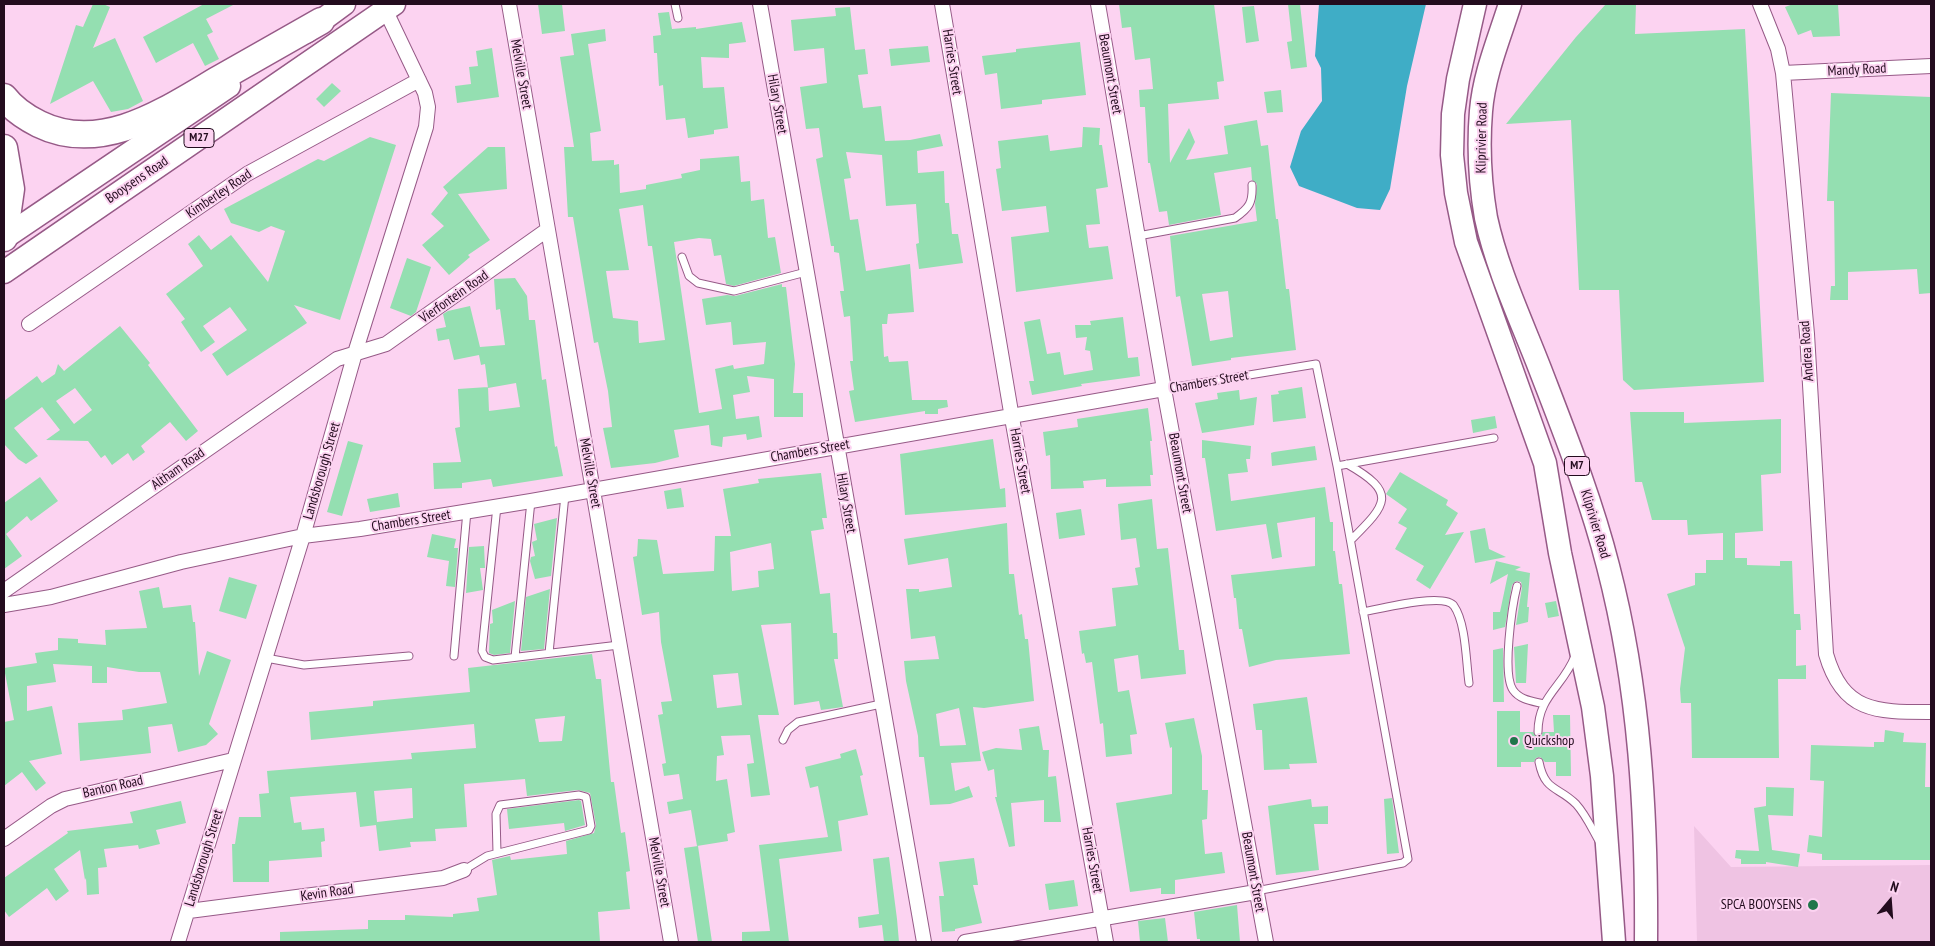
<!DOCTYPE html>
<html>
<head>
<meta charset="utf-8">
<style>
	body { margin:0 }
	#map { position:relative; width:1935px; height:946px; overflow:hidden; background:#fcd3f1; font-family:"PT Sans Narrow",sans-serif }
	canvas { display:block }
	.frame { position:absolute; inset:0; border:5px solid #230c1e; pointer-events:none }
	.north { position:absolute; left:1865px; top:876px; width:50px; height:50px; -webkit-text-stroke:4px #fcd3f1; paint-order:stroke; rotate:18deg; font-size:14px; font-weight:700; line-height:20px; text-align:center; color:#230c1e }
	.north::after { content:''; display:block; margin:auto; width:18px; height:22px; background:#230c1e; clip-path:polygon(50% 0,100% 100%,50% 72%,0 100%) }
</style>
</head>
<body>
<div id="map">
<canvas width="1935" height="946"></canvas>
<div class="frame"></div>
<div class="north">N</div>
</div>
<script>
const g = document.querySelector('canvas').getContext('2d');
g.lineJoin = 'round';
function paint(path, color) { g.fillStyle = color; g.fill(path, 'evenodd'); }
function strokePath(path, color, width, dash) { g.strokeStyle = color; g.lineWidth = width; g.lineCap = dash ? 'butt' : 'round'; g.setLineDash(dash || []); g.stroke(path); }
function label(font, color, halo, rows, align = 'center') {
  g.font = font + ' "PT Sans Narrow",sans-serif'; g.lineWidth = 4; g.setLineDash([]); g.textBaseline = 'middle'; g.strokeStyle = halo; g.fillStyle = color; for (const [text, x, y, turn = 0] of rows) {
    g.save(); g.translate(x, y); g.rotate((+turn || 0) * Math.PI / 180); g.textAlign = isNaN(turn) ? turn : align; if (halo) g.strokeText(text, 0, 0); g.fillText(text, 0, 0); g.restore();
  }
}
const built = new Path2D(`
	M1694 826 1731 867 1931 865V942H1697Z`);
const water = new Path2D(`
	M1319 4H1426L1407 86 1390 189 1380 210 1357 208 1299 186 1290 167 1301 131 1322 101 1321 68 1315 56Z`);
const building = new Path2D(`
	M93 4H103L110 7 93 48 115 38 143 101 128 109 111 112 93 81 50 104 76 25 83 27Z
	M204 4H235L206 19 213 32 207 35 219 59 205 66 193 43 156 63 143 37Z
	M538 4H562L565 31 542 34Z
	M1119 4H1214L1224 81 1217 82 1219 99 1168 104 1170 163 1189 128 1195 142 1186 160 1228 154 1224 126 1257 120 1261 146 1268 145 1276 219H1278L1286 289H1289L1296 350 1231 358V360L1192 366 1180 296 1176 297 1170 236 1257 221 1255 204 1257 184 1252 180 1251 167 1214 173 1221 215 1169 225 1167 211 1159 212 1150 163H1148L1145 107H1140L1139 90 1153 89 1150 58 1135 60 1131 27 1122 28ZM1228 291 1233 337 1210 341 1202 294Z
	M1288 4H1300L1307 67 1291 69 1287 42 1292 41Z
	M1606 4H1636L1635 34 1745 29 1764 382 1634 390 1623 380 1619 290H1579L1571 120 1506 124 1576 37Z
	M1793 4H1838L1840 36 1813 37 1811 30 1798 35 1785 7Z
	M1254 6 1259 41 1246 43 1242 7Z
	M850 7 855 50 865 49 868 74 858 75 863 108 881 106 885 141 910 140 940 134 943 146 917 151 918 173 944 171 945 203H949L952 234H958L963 263 919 269 916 244 919 243 916 204 886 206 882 155 846 152 851 178 844 179 850 220 858 219 866 271 910 264 914 312 888 314 887 324H882L884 357 888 356 889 362 908 361 912 400H947L948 407 938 409V414H925V411L855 422 849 391 854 390 850 361H853L850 316 844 317 840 291H844L839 253 834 252V246H831L816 159 823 157 819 128 806 129 800 87 827 83 824 48 794 51 791 20 836 16 835 8Z
	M669 12 672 29 696 27V29L742 22 746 42 729 44V58L701 57 703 88 724 87 728 128 714 130V134L688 138 685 118 666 120 663 85 659 86 657 53H654L653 36 661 35 658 13Z
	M605 29 606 41 588 44 601 131 590 133 592 161 614 160V165L619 164 620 193 646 189V185L682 178 681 174 700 170V159L739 156 741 182 750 181 751 201 764 199 768 238 775 237 781 273 734 286 726 284 721 255 714 256 711 239 699 238 674 242 699 413 722 409 715 369 733 365 734 369 764 364 766 342 733 345 731 322 706 325 702 299 727 295 735 296 782 284V287H786L795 364 793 393H803V417H774V379L747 376 750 392 733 395 736 419 759 416 762 437 747 440 746 434 723 437 722 447 711 445 709 425 674 430 679 457 655 463 611 468 603 428 612 427 608 391 598 342 594 343 573 217H568L564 147H574L560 57 574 55 571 34ZM643 205 648 246H652L665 340 639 343 638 321 613 318 606 271 629 270 619 209Z
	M1080 42 1086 95 1042 100V104L1001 109 997 73 985 75 982 56 1016 52V49Z
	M928 46 930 62 891 66 889 49Z
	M492 48 499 97 457 103 455 86 471 84 469 67 478 66 476 51Z
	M332 83 341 91 324 107 316 99Z
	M1281 90 1283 112 1267 113 1264 92Z
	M1831 93 1931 97V293L1919 294 1917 269 1848 272V300H1830L1831 286H1835L1834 201H1827Z
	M1083 127 1100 128 1099 145H1102L1108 187 1096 189 1100 224 1086 225 1089 248 1108 246 1113 279 1016 292 1011 237 1049 232 1046 206 1002 211 996 169 1001 168 998 141 1048 135 1050 151 1082 147Z
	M370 137 396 145 340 320 294 305 307 323 227 376 212 354 247 330 230 307 203 326 215 342 201 352 181 322 185 319 166 294 203 266 188 244 199 235 211 250 231 235 268 282 285 231 271 226 259 232 231 223 224 209 318 159 324 161Z
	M488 147H505L507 189 458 194 490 240 468 255 470 257 449 275 422 245 444 226 431 214 448 193 443 187Z
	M407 258 431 267 416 312 411 316 390 308Z
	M515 278 527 296 529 320H535L542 380 546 379 555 447 557 446 563 476 493 487 491 479 462 483V488L434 489 433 463 461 462 455 428 460 427 458 389 488 387 489 411 520 407 516 383 488 388 485 364 481 365 479 355 454 360 449 339 438 341 436 329 446 327 443 314 448 311 470 306 480 347 505 345 500 309 496 310 494 279Z
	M1123 317 1128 358 1138 357 1140 376 1081 384 1082 386 1032 395 1029 381H1034L1024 322 1040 319 1047 354 1060 352 1064 375 1093 370 1090 351 1085 350 1087 337 1076 338 1075 325H1091L1090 321Z
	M120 326 150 363 148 365 198 431 186 441 170 422 141 446 145 452 133 461 128 453 112 465 105 455 101 458 88 441 46 440 60 430 42 407 14 428 38 456 26 464 18 459 4 444V401L37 376 42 383 55 374 58 364 64 371ZM75 388 92 410 74 424 56 401Z
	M1302 387 1306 418 1273 422 1271 395 1279 394 1278 391Z
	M1239 390 1240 400 1257 397 1254 425 1202 433 1195 403 1218 399 1217 393Z
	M1148 408 1152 441H1150L1153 475H1150L1151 486 1106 487V479L1083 481 1084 488 1051 489 1050 455 1046 456 1043 432 1078 427 1077 419Z
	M1630 412H1684V423L1781 419V473L1761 475 1763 531 1735 533V558H1747V565L1780 566V561H1792L1794 614H1800L1801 630H1796V666L1806 665V679H1778L1779 758H1692L1691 703H1681L1680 689 1685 648 1667 594 1695 585V573H1706V560H1723V533L1688 535 1687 520H1652L1642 482H1635Z
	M1495 416 1497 428 1473 433 1471 420Z
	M993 439 1000 489 1005 488 1006 507 905 515 900 454Z
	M1202 440 1251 446 1250 459H1246L1248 472 1228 474 1231 501 1325 487 1330 522H1333V551H1335L1339 584H1342L1350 654 1276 660 1249 667 1242 629H1239L1236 598H1234L1231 575 1315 566V517L1277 523 1282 557 1272 559 1266 524 1216 531 1205 458H1202Z
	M348 441 363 445 342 516 327 512Z
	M1315 446 1317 460 1272 466 1271 453 1274 452Z
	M1400 472 1448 500 1446 505 1458 513 1445 535 1464 532 1430 589 1416 580 1424 566 1395 549 1407 528 1398 523 1407 509 1386 494Z
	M821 473 827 518H822L824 529 811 531 820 594 830 593 833 633H837L838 659H834L843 707 821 710 819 701 794 705 791 623 761 625 779 715H758L770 795 751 797 747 764 754 763 750 735 721 736 724 755 717 756 716 781 727 779 735 832 727 834 728 841 697 846 691 810 669 814 667 802 683 799 679 774 664 776 662 764 666 763 658 715 663 714 661 702 672 701 661 642 659 612 642 615 633 557 637 556 638 539 657 540 663 574 714 571 715 536H731L723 489 759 483 758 479ZM771 543 774 569 758 571 759 587 732 591 730 552ZM738 673 742 705 717 708 713 675Z
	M40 477 58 501 31 521 27 516 6 534 22 556 4 569V503Z
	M681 488 684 507 667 509 664 491Z
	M398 493 400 507 370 512 367 499Z
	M1152 499 1157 549 1168 548 1179 650H1184L1186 674 1141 679 1138 655 1114 659 1118 692 1129 690 1137 734 1130 735 1132 754 1106 757 1103 723 1100 724 1092 662 1086 663 1084 653 1082 654 1079 631 1116 626 1112 588 1138 585 1135 568 1140 567 1136 538 1121 540 1118 504Z
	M1081 509 1085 535 1059 539 1056 513Z
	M557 518 551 576 535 579 530 561 531 557 535 556 532 542 537 540 534 524Z
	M1007 523 1009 574H1014L1019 615 1022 614 1025 639H1028L1034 701 984 708 973 707 981 761 951 763 955 791 969 786 973 797 950 804 930 805 924 757H919L918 736 906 681 904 661 939 659 935 636 911 639 906 589H919V592L952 587 948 558 908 565 904 539ZM959 708 966 745 940 746 936 714Z
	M1485 528 1489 549 1506 557 1475 563 1470 531Z
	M432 534 456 539 454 548H458L455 587 446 586 449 561 427 557Z
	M484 546 485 568H480L483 590 466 593 469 547Z
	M1496 561 1521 567 1515 570 1530 573 1527 607H1529L1528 622 1516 625 1522 587 1521 582 1516 581 1512 585 1505 627 1493 630V612H1500L1508 574 1490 584Z
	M229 577 257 585 246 619 219 611Z
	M159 587 163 608 191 605 193 622H195L199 676 207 651 231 660 209 724 218 734 206 745 178 752 172 724 148 727 151 753 80 761 78 723 123 720 122 710 167 703 160 672H139L107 667V683H92V666L53 664 56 682 27 686V711L52 706 62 754 29 761 46 783 36 791 22 772 4 786V722L14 720 4 668 37 663 35 653 58 650V638L78 639V643L106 645 105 630 147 628 139 591Z
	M550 589 544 649 521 651 526 597Z
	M515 601 510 653 494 655 489 653 490 624 493 623 492 610Z
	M1556 601 1559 616 1548 618 1545 603Z
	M1528 644 1526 683H1516L1514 647Z
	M1503 648 1504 702H1493V650Z
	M592 654 596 679H601L611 782H614L621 833 625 832 630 871 626 872 630 909 598 912 600 942H280V932L368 929V920H405V915L453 917V914L479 911 477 898 497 895 492 860 510 856 511 860 567 854 566 841 594 833 596 825 590 793 578 790 527 796 525 779 464 784 467 827 435 829 436 841 410 842 411 847 379 851 376 825 360 827 356 792 290 797 294 823 301 822 302 830 324 828 325 841 321 842 322 857 269 861V882H233L232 844H235L239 817H261L259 794 269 793 267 771 412 759 411 753 476 748 474 724 311 740 309 712 373 706V701L470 692 468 668ZM565 716 562 741 539 742 535 719ZM412 788 413 818 377 822 374 791Z
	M1307 697 1317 763 1289 764 1290 769 1264 770 1262 730H1256L1253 704Z
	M1497 711H1520V732H1533L1538 737 1543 732H1554L1553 715H1570L1571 776H1556V762H1545L1540 757 1536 758 1534 762H1521V767H1497Z
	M1194 718 1202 756V790H1208L1207 819 1202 820 1205 854 1222 852 1225 873 1175 880V894H1161V888L1130 892 1116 803 1172 794V747L1170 748 1165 723Z
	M1039 726 1043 750H1049L1048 777 1056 776 1061 822H1044V800L1011 803 1015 846 1009 847 995 797H997L994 769 988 771 982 752 996 748 1022 750 1019 729Z
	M1885 730 1904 733 1903 742 1926 743 1925 787H1931V860H1822V854L1807 852 1809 835 1822 837 1824 781 1810 780 1811 745 1874 747V742H1884Z
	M856 749 863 775 860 776 868 815 838 821 842 851 779 859 789 942H742V932L770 931 759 845 828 837 818 786 810 788 805 767 841 758 840 754Z
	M1766 787 1794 788 1793 816 1768 815 1772 850 1800 854 1798 867 1766 862V864H1741V859L1735 858 1736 850 1759 851 1754 808 1766 806Z
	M1392 798 1399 853 1387 854 1384 799Z
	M1311 799 1312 807 1328 806V824H1314L1319 870 1276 875 1268 806Z
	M579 800 581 801 585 825 565 831 564 823 509 829 507 809Z
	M181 801 186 823 156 830 160 844 139 849 138 845 104 849 107 867 98 868 99 894 87 895 86 878 85 880 80 850 54 869 69 891 56 901 47 888 9 917 4 910V878L68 833 67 831 133 823 130 812Z
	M698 846 712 942H698L684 848Z
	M889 857 897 919 899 942H884L882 925 859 928 858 917 879 914 873 859Z
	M974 858 978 885H973L982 923 955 929V931L942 932 939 896H944L939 862Z
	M1074 880 1078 906 1049 910 1045 884Z
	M1237 905 1240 942H1200V939H1197L1194 912Z
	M1165 918 1168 942H1140L1138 921Z`);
const lane = new Path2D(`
	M675 4 678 18
	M1138 236 1235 218C1249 208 1253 203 1252 185
	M682 257 689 276 698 283 734 291 806 272
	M1164 389 1316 364 1337 466 1408 859 1403 863 1256 891
	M1347 464C1398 493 1387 504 1351 540
	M1337 466 1494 438
	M497 506 482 651 485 657 493 660 619 645
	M1517 586C1512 606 1502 674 1513 690 1520 700 1532 701 1544 704
	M1363 612C1379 609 1445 592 1454 606 1466 623 1466 662 1469 683
	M549 653 565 495
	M454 656 467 511
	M515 657 531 501
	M266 658 304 665 409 656
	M1538 732C1538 696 1563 687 1575 656
	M783 740 788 730 798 722 881 704
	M1539 762C1545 792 1558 786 1576 804 1586 815 1592 829 1599 841
	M464 870 487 856 589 830 591 826 586 797 579 795 500 805 496 814 497 853`);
const street = new Path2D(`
	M509 4 671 942
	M760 4 924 942
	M942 4 1012 418 1106 942
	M1098 4 1164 389 1266 942
	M1760 4 1778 49 1783 73 1807 334 1826 654C1843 713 1877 712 1931 712
	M1783 73 1931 66
	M29 324 247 174 419 80
	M4 591 337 359 386 344 547 230
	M4 605 51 597 181 562 303 536 360 529 531 501 1164 389
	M4 839 51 806 65 799 233 760
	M189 911 443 878 464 870
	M178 942 303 536 355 353 426 127 428 107 425 93 383 5
	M965 942 1256 892`);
const primary = new Path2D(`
	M1475 4 1458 79 1453 114 1452 155 1456 193 1466 242 1545 463 1560 553 1593 707 1602 776 1614 942
	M1510 4C1499 39 1484 74 1481 111 1478 147 1480 183 1486 218 1497 269 1521 320 1540 369 1565 434 1591 499 1608 566 1640 689 1647 816 1646 942
	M306 32 344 4
	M4 238 229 86
	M4 272 394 4`);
const highway = new Path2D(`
	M4 97C13 109 25 117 39 124 102 155 166 110 219 79 253 60 287 40 321 21
	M4 148 11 189 4 238`);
const markers = [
	[1514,741,5,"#1f764a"],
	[1813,905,6,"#1f764a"]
];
const shields = [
	[199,138,30],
	[1577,466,25]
];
const shieldNames = [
	["M27",199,138],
	["M7",1577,466]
];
const streetNames = [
	["Harries Street",952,62,81],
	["Mandy Road",1857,70,-3],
	["Melville Street",521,74,80],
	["Beaumont Street",1110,74,80],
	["Hilary Street",777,104,80],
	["Kliprivier Road",1482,138,-89],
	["Booysens Road",137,180,-34],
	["Kimberley Road",219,194,-34],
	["Vierfontein Road",454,297,-35],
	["Andrea Road",1807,351,-94],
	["Chambers Street",1209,382,-10],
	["Chambers Street",810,451,-10],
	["Harries Street",1020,461,80],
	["Altham Road",178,469,-35],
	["Landsborough Street",322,471,-74],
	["Melville Street",590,473,80],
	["Beaumont Street",1180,473,80],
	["Hilary Street",846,503,80],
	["Chambers Street",411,521,-9],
	["Kliprivier Road",1595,524,73],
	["Banton Road",113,787,-13],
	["Landsborough Street",204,858,-73],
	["Harries Street",1092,860,80],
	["Melville Street",659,872,80],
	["Beaumont Street",1253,872,80],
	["Kevin Road",327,893,-8]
];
const poiNames = [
	["Quickshop",1524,741],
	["SPCA BOOYSENS",1802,905,"right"]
];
paint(built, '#efc3e3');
paint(water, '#3fadc6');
paint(building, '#94dfb1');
strokePath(lane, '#965a87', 9);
strokePath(street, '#965a87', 16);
strokePath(primary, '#965a87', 25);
strokePath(highway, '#965a87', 29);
strokePath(lane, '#fff', 7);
strokePath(street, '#fff', 14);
strokePath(primary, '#fff', 22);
strokePath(highway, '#fff', 26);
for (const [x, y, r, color] of markers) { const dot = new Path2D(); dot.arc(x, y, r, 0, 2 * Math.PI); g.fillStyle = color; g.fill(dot); strokePath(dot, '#fcd3f1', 2); }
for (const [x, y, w] of shields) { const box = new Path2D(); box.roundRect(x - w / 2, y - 9.5, w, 19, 4); g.fillStyle = '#fcd3f1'; g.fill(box); strokePath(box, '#230c1e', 1); }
label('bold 12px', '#230c1e', null, shieldNames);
label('14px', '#230c1e', '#fcd3f1', streetNames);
label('14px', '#230c1e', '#fcd3f1', poiNames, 'left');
</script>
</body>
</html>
